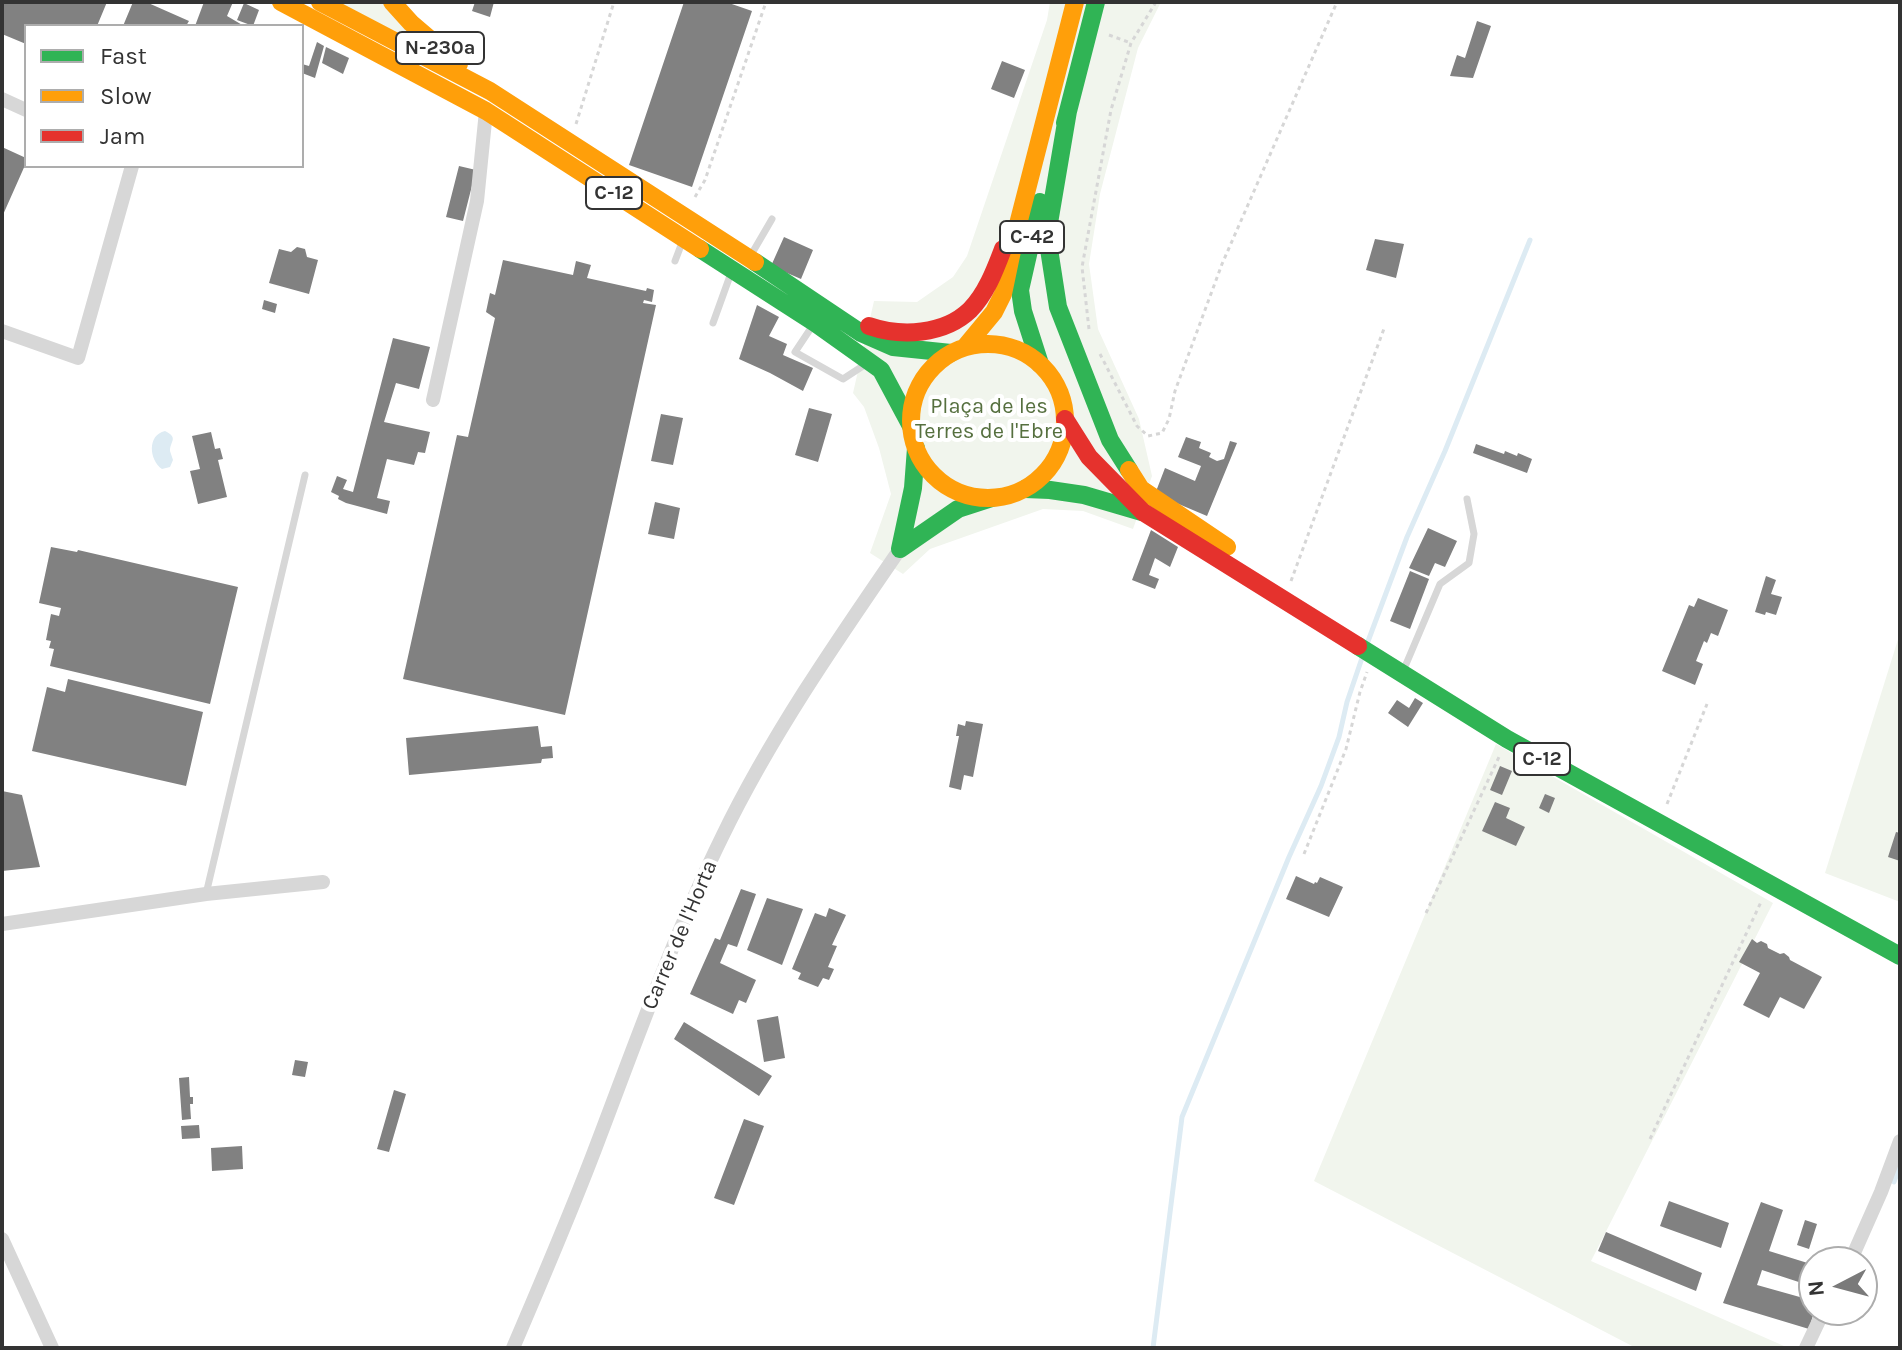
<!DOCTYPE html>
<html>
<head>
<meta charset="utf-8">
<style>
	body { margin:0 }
	#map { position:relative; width:1902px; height:1350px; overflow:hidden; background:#fff; font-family:Karla,sans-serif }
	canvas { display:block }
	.frame { position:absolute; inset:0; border:4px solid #333; pointer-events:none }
	.legend { position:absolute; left:24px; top:24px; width:280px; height:144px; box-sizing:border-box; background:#fff; border:2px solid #adadad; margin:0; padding:10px 14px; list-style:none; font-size:24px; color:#333 }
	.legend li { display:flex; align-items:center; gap:16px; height:40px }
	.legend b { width:40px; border:2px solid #adadad }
	.north { position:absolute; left:1798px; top:1246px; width:80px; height:80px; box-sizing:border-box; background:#fff; border:2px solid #adadad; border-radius:50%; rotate:264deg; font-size:22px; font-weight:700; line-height:32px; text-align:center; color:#333 }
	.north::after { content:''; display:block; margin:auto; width:28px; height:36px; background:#7a7a7a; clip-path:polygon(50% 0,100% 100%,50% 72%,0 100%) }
</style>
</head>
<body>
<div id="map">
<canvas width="1902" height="1350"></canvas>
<div class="frame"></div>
<ul class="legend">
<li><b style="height:10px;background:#30b455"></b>Fast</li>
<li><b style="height:10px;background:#ff9f0a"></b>Slow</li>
<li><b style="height:10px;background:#e5322d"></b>Jam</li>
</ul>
<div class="north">N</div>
</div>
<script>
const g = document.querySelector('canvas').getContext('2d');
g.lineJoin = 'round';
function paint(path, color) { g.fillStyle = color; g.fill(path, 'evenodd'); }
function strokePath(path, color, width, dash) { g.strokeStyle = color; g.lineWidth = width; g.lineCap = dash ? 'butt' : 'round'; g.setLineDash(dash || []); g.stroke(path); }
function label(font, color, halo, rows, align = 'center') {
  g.font = font + ' Karla,sans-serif'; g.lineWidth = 8; g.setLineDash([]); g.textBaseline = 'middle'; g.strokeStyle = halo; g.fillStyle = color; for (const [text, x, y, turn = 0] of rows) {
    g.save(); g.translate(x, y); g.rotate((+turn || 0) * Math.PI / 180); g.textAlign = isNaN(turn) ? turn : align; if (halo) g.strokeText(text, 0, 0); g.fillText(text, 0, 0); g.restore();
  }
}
const green = new Path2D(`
	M339 2H385L439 56Z
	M1050 2H1161L1138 48 1100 194 1089 264 1098 329 1139 419 1152 476 1133 529 1083 511 1043 509 930 549 903 574 870 553 891 494 879 448 864 407 853 393 874 301 917 302 953 277 967 256 1047 20Z
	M1900 633V902L1825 873Z
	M1496 744 1773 903 1591 1261 1784 1346 1783 1348H1636L1314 1181Z`);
const water = new Path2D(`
	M165 431C179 438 170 441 170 451 171 454 172 457 173 460L170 467 162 469C149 460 147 435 165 431Z`);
const stream = new Path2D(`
	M1367 644 1407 537 1445 451 1530 240
	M1894 1182 1900 1165
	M1153 1348 1182 1117 1289 857 1321 786 1339 737 1347 702 1362 658`);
const building = new Path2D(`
	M2 2H107L97 26H26V44L2 34Z
	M133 2H146L189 21 186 26H123Z
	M204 2H233L227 16 244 26H195Z
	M475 2H494L490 17 472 11Z
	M684 2H726L752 11 692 187 629 165Z
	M244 3 259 10 253 26 237 20Z
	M1477 21 1491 26 1473 78 1450 76 1457 55 1465 58Z
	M317 42 324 46 315 78 302 73V64L309 66Z
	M326 47 349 58 343 74 322 63Z
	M1002 61 1025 70 1014 98 991 89Z
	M2 147 26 158V163L2 217Z
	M459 166 476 170 463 221 446 217Z
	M784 237 813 250 801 279 771 266Z
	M1375 239 1404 244 1396 278 1366 270Z
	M297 247 305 249 307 257 318 260 309 294 269 283 279 249 291 252Z
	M503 260 573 275 576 261 591 265 587 278 646 291 647 288 654 290 652 302 644 300 643 303 656 305 565 715 403 679 457 435 468 437 495 318 486 312 490 293 495 295Z
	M264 300 277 304 275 313 262 309Z
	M757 305 779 317 769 336 787 344 783 355 813 368 803 391 770 373 739 359Z
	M393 338 430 347 419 389 396 383 384 422 430 432 425 453 418 452 414 465 387 459 377 498 390 501 387 514 346 503 338 499 339 496 331 492 337 476 347 480 343 489 353 492Z
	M809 408 832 414 818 462 795 455Z
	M661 414 683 418 673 465 651 461Z
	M211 432 215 449 220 448 223 459 218 460 227 497 198 504 190 471 200 469 192 436Z
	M1186 437 1201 442 1199 448 1211 453 1209 457 1217 461 1224 459 1230 441 1237 443 1207 516 1155 494 1165 468 1195 481 1201 466 1178 457Z
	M1476 444 1504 454 1505 451 1517 456 1518 453 1532 459 1527 473 1473 453Z
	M655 502 680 508 674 539 648 534Z
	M1428 528 1457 541 1445 567 1435 563 1429 576 1409 568Z
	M1151 530 1178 547 1170 567 1155 558 1149 575 1159 579 1155 589 1132 580Z
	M51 547 77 552 78 550 238 587 210 704 50 666 54 649 49 648 51 641 46 640 51 614 59 616 61 608 39 603Z
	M1410 571 1429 579 1410 629 1390 621Z
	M1766 576 1776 580 1771 594 1782 597 1776 615 1766 612 1765 615 1755 612Z
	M1698 598 1728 610 1718 636 1711 633 1707 643 1704 641 1696 661 1703 664 1695 685 1662 671 1689 605 1694 607Z
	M68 679 203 712 186 786 32 751 47 687 65 692Z
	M1415 698 1423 703 1408 727 1388 713 1397 700 1409 708Z
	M966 721 983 724 973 777 964 775 961 790 949 787 959 736H956L958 724 965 726Z
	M538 726 541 747 552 746 553 758 542 759 541 763 409 775 406 738Z
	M1500 766 1512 771 1502 795 1490 790Z
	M2 791 22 795 40 867 2 871Z
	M1545 794 1555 798 1549 813 1539 808Z
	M1495 802 1510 808 1506 818 1525 827 1516 846 1482 831Z
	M1896 832 1900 833V861L1888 857Z
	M1296 876 1314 884 1315 882 1317 883 1320 877 1343 887 1329 917 1286 899Z
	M741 889 756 894 737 947 728 944 720 963 756 980 746 1003 739 1000 733 1014 690 994 715 938 720 940Z
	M767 898 803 909 782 965 747 950Z
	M829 908 846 915 832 945 837 946 828 967 834 969 829 980 823 978 818 987 798 979 801 973 792 969 815 913 826 917Z
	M1752 939 1757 943 1761 941 1767 944 1768 948 1780 954 1784 953 1789 957 1790 960 1822 977 1804 1009 1780 997 1769 1018 1743 1005 1760 973 1739 962Z
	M778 1016 785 1058 764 1062 757 1020Z
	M684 1022 772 1076 759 1096 674 1039Z
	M295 1060 308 1062 305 1077 292 1075Z
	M189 1077 190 1097H193V1104H190L191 1119 182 1120 179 1078Z
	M394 1090 406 1094 389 1152 377 1149Z
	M744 1119 764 1126 734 1205 714 1198Z
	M199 1125 200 1138 182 1139 181 1126Z
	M242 1146 243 1169 212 1171 211 1148Z
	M1669 1201 1729 1223 1721 1248 1660 1226Z
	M1761 1202 1783 1210 1769 1251 1814 1265V1287L1762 1270 1757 1285 1814 1301V1312L1809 1329 1723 1303Z
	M1805 1220 1817 1224 1809 1249 1797 1245Z
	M1606 1232 1702 1273 1696 1291 1598 1251Z`);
const path = new Path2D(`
	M1109 35 1131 43
	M576 124 614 2
	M695 197 705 180 766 2
	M1089 329 1082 267 1111 110 1131 43 1156 2
	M1100 354 1137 426 1148 436 1162 433 1169 419 1175 391 1222 264 1337 2
	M1291 581 1385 326
	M1667 804 1707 704
	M1304 854 1346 749 1360 692 1367 672
	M1426 913 1499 757
	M1650 1139 1761 902`);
const lane = new Path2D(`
	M751 255 772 219
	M675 261 683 240
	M713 323 731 273
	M813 325 795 352 843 379 866 364
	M1404 669 1440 584 1469 563 1474 534 1467 499
	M206 894 305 475`);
const street = new Path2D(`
	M2 99 26 110
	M2 331 78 358 132 166
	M433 400 477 201 486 111
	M2 924 206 894 323 882
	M2 1239 52 1348
	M1850 1262 1881 1192 1900 1141
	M513 1348C540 1285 567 1222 592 1157 633 1050 671 941 722 837 771 736 836 642 900 549
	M1806 1348 1824 1310`);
const fast = new Path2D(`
	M1068 111 1049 223V249L1058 307 1110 440 1129 470
	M1065 123 1096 2
	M1040 202 1020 290 1023 311 1040 364
	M700 249 815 323 881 370 911 426
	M755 262 861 333 893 347 951 353
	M1025 489 1050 490 1084 495 1142 512
	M900 549 958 509 992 498
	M900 549 913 488 916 448
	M1358 646 1507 739 1900 956`);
const slow = new Path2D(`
	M281 2 486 111 700 249
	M320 2 490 91 755 262
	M392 2 411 23 459 64
	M911 421a77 77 0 1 1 154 0a77 77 0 1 1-154 0Z
	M965 347 994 312 1003 294 1016 232 1075 2
	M1129 470 1141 489 1227 547`);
const jam = new Path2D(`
	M869 326C901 337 944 335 970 310 986 294 995 270 1003 249
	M1065 419 1089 457 1143 512 1358 646`);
const shields = [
	[440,48,88],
	[614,193,56],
	[1032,237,64],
	[1542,759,56]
];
const shieldNames = [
	["N-230a",440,48],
	["C-12",614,193],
	["C-42",1032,237],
	["C-12",1542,759]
];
const parkNames = [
	["Plaça de les",989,407],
	["Terres de l'Ebre",989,432]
];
const streetNames = [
	["Carrer de l'Horta",680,935,-67]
];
paint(green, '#f1f5ed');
paint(water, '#ddebf3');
strokePath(stream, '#ddebf3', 5);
paint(building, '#818181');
strokePath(path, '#d6d6d6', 3, [4, 4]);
strokePath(lane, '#d7d7d7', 7);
strokePath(street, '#d7d7d7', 14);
strokePath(fast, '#30b455', 18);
strokePath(slow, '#ff9f0a', 18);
strokePath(jam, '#e5322d', 18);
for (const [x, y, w] of shields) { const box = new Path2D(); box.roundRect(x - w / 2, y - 16, w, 32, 6); g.fillStyle = '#fff'; g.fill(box); strokePath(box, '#333', 2); }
label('bold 20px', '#333', null, shieldNames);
label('22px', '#56703f', '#fff', parkNames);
label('22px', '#333', '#fff', streetNames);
</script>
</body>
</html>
